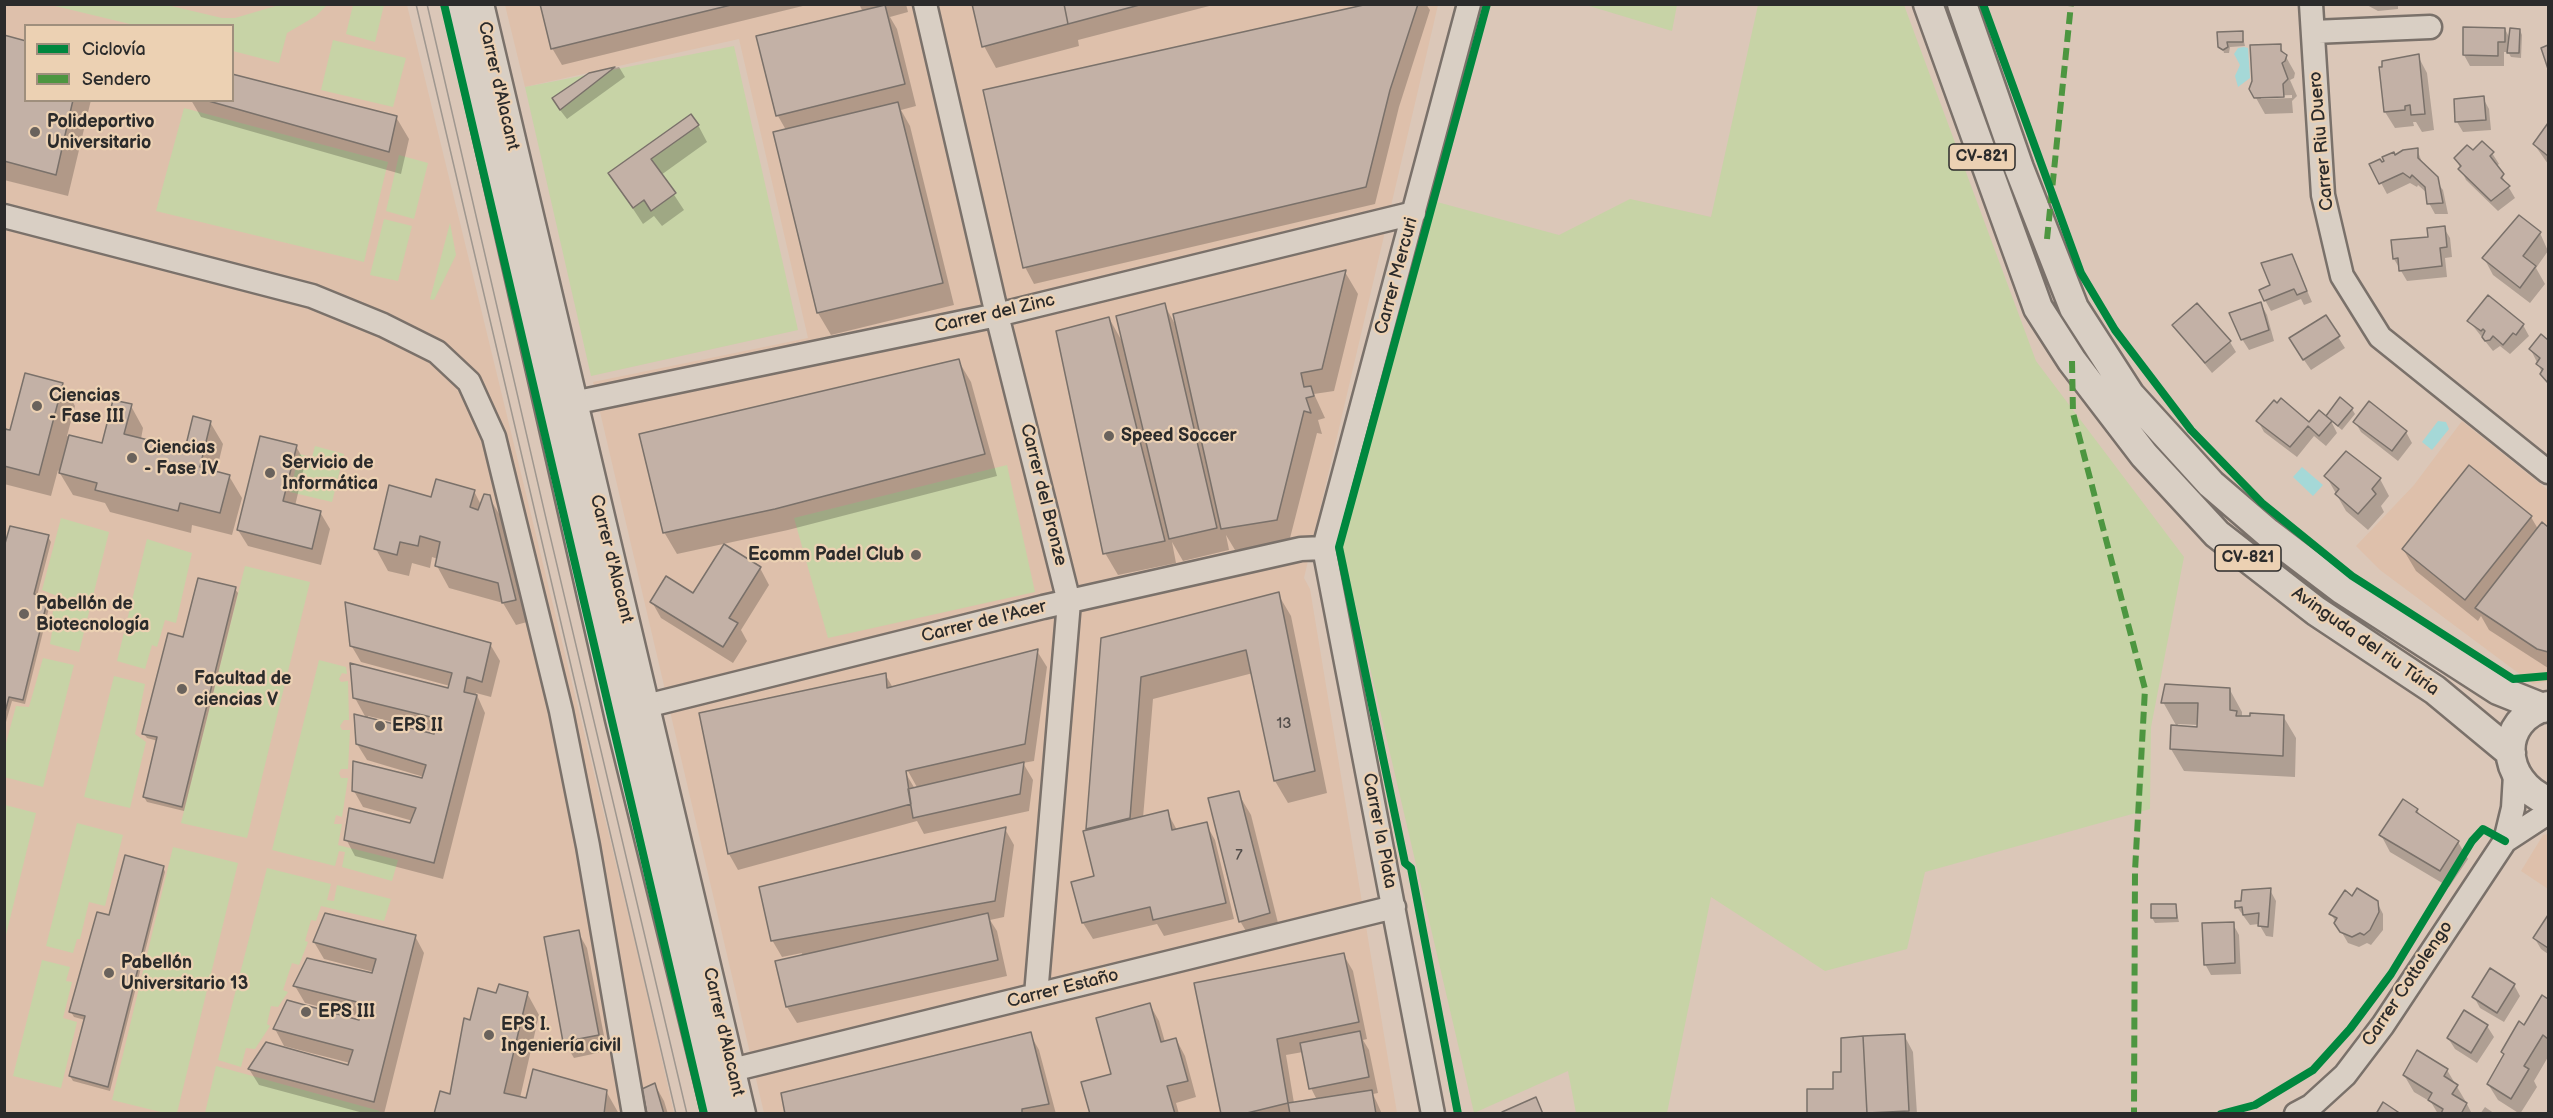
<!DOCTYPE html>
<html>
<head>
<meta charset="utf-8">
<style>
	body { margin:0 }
	#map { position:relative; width:2553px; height:1118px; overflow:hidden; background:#dbc7b8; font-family:"Balsamiq Sans",sans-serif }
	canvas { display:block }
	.frame { position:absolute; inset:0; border:6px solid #2b2b2b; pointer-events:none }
	.legend { position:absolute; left:24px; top:24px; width:210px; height:78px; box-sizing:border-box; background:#ecd1b3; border:2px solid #9f8f7d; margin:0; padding:8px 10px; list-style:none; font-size:18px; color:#2b2b2b }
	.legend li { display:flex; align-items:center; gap:12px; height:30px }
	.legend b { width:30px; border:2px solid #9f8f7d }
</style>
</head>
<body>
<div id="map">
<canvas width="2553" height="1118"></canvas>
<div class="frame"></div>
<ul class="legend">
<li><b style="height:8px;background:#00873e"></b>Ciclovía</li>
<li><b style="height:8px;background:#4d9640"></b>Sendero</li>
</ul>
</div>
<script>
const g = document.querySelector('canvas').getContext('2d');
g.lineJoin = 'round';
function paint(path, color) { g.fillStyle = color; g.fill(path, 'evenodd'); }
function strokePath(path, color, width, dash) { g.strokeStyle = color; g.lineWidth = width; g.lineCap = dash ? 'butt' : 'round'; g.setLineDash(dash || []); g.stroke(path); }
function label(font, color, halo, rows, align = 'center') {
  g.font = font + ' "Balsamiq Sans",sans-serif'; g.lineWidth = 4.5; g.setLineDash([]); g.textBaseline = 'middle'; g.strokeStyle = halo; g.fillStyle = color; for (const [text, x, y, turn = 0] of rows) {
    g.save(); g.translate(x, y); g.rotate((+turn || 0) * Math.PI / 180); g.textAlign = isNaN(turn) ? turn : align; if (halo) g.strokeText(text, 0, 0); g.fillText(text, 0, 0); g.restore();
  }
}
const built = new Path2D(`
	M5 5H407L640 962 674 1113 5 1114ZM26 26H232V100H26Z
	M505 5H1438L1304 578 1310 589 1397 1113H764L593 382 808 338 739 39 525 87Z
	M2462 421 2548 490V681L2533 684 2380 570 2356 546 2414 485Z
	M2548 834V889L2521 871 2543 835Z`);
const green = new Path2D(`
	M51 5H167L222 18H235L279 5H327L316 16 287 33 279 63 233 51 232 26 134 25Z
	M353 5H384L375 42 346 34Z
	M1586 5 1677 4V5L1672 31Z
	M1758 5H1904L2036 361 2184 557 2151 727 2150 809 1925 872 1907 949 1825 971 1711 897 1667 1113H1576L1568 1071 1474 1113 1340 539 1437 202 1559 235 1630 199 1711 217Z
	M333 40 406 58 393 107 321 90Z
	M734 46 798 330 591 376 525 87Z
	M184 108 388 162 364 262 156 211Z
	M399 155 428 163 414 219 386 211Z
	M384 219 412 226 398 281 370 275Z
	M450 223 456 255 434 300 430 299Z
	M315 446 344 454 332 502 290 492 299 454 312 457Z
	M1007 465 1035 592 828 638 794 518Z
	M61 518 109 532 79 652 50 644 52 632 48 631 57 596 42 590Z
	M147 539 192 553 176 623 165 620 157 647 152 645 145 669 117 661Z
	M245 566 310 582 247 838 181 823Z
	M43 658 74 665 43 787 4 777 5 747 16 706 29 707Z
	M319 660 346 667 347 674 342 673 339 679 341 682 348 681 349 720H344L340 726 342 730H350L348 769H341L339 773 341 778H348L342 817 336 815 334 824H342L338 845 398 860 392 881 342 867 345 852 339 851 335 866 272 850Z
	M114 676 145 684 135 734 146 742 130 808 84 797Z
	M5 805 36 813 6 935 4 934Z
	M77 823 123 835 105 906 89 902 80 939H77L73 953 46 946Z
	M173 847 238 863 177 1113H165L112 1100Z
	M267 868 331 884 327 900 334 901 337 885 391 899 384 921 321 906 316 921 311 920 305 941 308 942 299 965 292 963 283 990 288 992 278 1007 271 1006 267 1024 270 1026 255 1049 246 1048 241 1067 218 1060Z
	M42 960 70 967 66 981 72 982 63 1018 77 1022 61 1088 13 1076Z
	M216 1066 380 1111 379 1113H205Z`);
const water = new Path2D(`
	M2244 47 2248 48 2250 78 2238 87 2235 76 2240 65 2234 54 2238 48Z
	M2438 421 2446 422 2449 429 2432 450 2422 442Z
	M2302 467 2323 485 2313 496 2293 477Z`);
const shadow = new Path2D(`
	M541 4H811L562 65 552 48Z
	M859 4H906L908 12 890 17 897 29 916 106 901 110 910 126 954 305 831 335 818 313 774 133 786 130 778 116 863 12Z
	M973 4H1217L1078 40 1079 46 996 68 984 46Z
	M1375 4H1426L1430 10 1399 107 1375 204 1034 284 1025 267Z
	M2365 4H2398V9L2378 11Z
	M2505 29 2510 39 2520 30 2522 35 2521 58 2511 57 2508 52H2504V66H2470L2464 55Z
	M2242 33 2245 46 2230 47 2229 53H2224L2219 34Z
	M4 37 26 100H91L68 196 4 180Z
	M2280 46 2295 73 2294 78 2290 80 2297 96 2292 101 2293 113 2265 114 2251 89ZM2292 95V98L2261 99V96Z
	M2418 56 2427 73 2434 130 2422 132 2416 122H2413L2414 126 2395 128 2385 112 2380 69Z
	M619 67 625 77 567 119 560 110 590 74Z
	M2483 98 2489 109 2491 130 2463 132 2457 122Z
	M191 100H232L396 117 409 139 401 174 201 117Z
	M698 125 707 142 661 175 684 210 662 226 654 216 643 224 610 174Z
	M2548 125V164L2534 144Z
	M2417 149 2423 165 2443 190 2448 214H2435L2429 203 2427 193 2418 185 2417 187 2410 183 2387 194 2371 164H2381Z
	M2492 153 2499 164 2496 166 2515 198 2498 211 2466 180 2456 159Z
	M2444 228 2450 238 2452 257 2445 258 2447 277 2407 281 2394 259Z
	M2540 233 2548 251 2536 268 2545 284 2530 303 2493 275 2484 258Z
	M2292 256 2312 302 2304 305 2301 299 2271 311 2265 300 2272 286 2263 264Z
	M1345 272 1358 294 1334 391 1314 394 1325 418 1318 420 1322 434 1317 433 1289 542 1235 550 1226 535 1229 550 1183 561 1172 542 1176 563 1118 575 1105 553 1109 318 1123 343 1164 304 1176 326Z
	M2261 304 2267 315 2274 341 2249 350 2242 339Z
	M2469 321 2523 325 2529 336 2510 354 2500 346 2493 351Z
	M2174 326 2230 342 2236 352 2212 373Z
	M2541 336 2548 342V385L2531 350Z
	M2338 337 2345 348 2311 370 2297 350Z
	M958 360 971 382 997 476 788 530 677 554 664 532Z
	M62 384 75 406 67 436 103 445 131 406 143 428 141 439 186 451 210 422 223 444 216 473 229 476 242 498 232 535 192 525 191 533 110 512 105 503 73 495 58 470 51 496 4 484V426L11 432Z
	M2352 409 2355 414 2342 430 2331 421 2337 433 2326 446 2314 436 2297 457 2264 432 2258 421 2309 424Z
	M2355 422 2406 432 2412 443 2398 461 2361 432Z
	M296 446 305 463 295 506 320 512 330 529 321 565 248 546 238 530Z
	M2326 476 2380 479 2389 496 2381 506 2384 512 2368 530 2346 511Z
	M474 491 481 505 489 497 502 519 527 622 516 625 503 603 449 588 437 566 438 559 432 557 430 568 412 563 409 576 388 571 376 549 432 499Z
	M2531 517 2538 529 2542 524 2548 529V668L2489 630 2481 616 2478 621 2416 571 2403 549Z
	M48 537 51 542 37 596 47 599 50 604 25 704 12 701 4 729V553Z
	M760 568 769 585 741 630 747 641 733 663 661 618 652 602 694 595Z
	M235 589 238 593 184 811 147 802 144 797 158 741 147 738 144 734 184 639Z
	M1278 594 1291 616 1327 793 1288 803 1275 781 1253 673 1153 699 1143 818 1167 812 1177 830 1206 824 1215 840 1234 919 1164 936 1157 924 1093 939 1083 923 1073 883 1096 877 1088 829 1102 639Z
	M490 644 500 661 491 697 476 693 485 713 443 879 355 856 346 839 411 825 413 821 363 807 354 791 423 780 424 777 367 760 357 744 366 718 355 698 449 690 450 686 361 662 351 645ZM368 716 436 732 435 735 368 719Z
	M1037 651 1047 667 1034 761 1023 763 1033 780 1029 811 924 834 917 821 738 870 729 854 885 674 893 688ZM904 764 918 789H915L901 765Z
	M2230 690 2242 712V717L2283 716 2296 738 2295 777 2184 771 2171 749 2177 727 2163 702ZM2178 724 2199 725V728L2177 727Z
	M1238 793 1251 815 1281 935 1253 943 1240 921Z
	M2417 810 2422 818 2458 842 2468 859 2449 887 2390 852 2381 835Z
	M1005 829 1014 845 1004 917 990 920 997 931 1007 976 797 1023 787 1007 802 953 782 957 772 940Z
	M163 867 165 872 110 1091 73 1081 70 1076 85 1020 74 1017 71 1012 110 917Z
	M2270 890 2276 901 2273 937 2266 936 2259 924 2250 925 2237 907Z
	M2352 898 2377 902 2383 914V930L2371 945 2367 943 2359 947 2348 943 2331 914Z
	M2175 905 2179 922 2155 923 2152 918Z
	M2548 918V954L2541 949 2535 939Z
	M2233 924 2239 935 2241 974 2211 975 2205 964Z
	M578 932 587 948 607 1051 574 1058 564 1041Z
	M415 936 424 953 384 1114H367L259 1085 249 1069 349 1067 350 1063 284 1046 275 1029 360 1021 362 1017 305 1003 295 986 373 975 374 972 324 959 314 942Z
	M1343 954 1353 971 1367 1039 1363 1040 1369 1050 1378 1093 1373 1094 1382 1114H1222L1195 985ZM1303 1052 1311 1088 1317 1100 1294 1103 1286 1055Z
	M2514 985 2520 996 2504 1022 2480 1008 2474 997Z
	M527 993 539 1015 520 1098 606 1091 619 1114H435L451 1096 471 1022 497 995Z
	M2542 997 2548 1001V1057L2534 1081 2537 1087 2520 1114 2498 1100 2488 1084 2505 1056 2502 1052 2525 1027Z
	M1150 1005 1159 1021 1165 1042 1176 1039 1185 1056 1196 1097 1176 1103 1179 1114H1091Z
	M2465 1012 2487 1026 2494 1037 2477 1063 2455 1049 2448 1038Z
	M1030 1034 1039 1050 1056 1114H787Z
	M1904 1035 1913 1052 1917 1114H1808L1835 1090 1843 1073 1842 1039Z
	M2447 1070 2466 1102 2472 1114H2438L2431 1102 2414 1092 2404 1075Z
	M655 1085 664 1101 668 1114H648Z
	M2485 1107 2495 1114H2480Z`);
const building = new Path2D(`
	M540 4H735L551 49Z
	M972 4H1064L1068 24 982 47Z
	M1064 4H1143L1068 24Z
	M1368 4H1418L1390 90 1366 187 1023 268 983 90Z
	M885 5 905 84 776 116 756 36Z
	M2463 27 2505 28V42H2498V56L2463 55Z
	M2510 28 2520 29 2519 53H2507Z
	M2243 31V42H2227L2228 47 2223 50 2218 47 2217 32Z
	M4 35 26 41V100H73L56 175 4 161Z
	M2281 44V51L2287 55 2285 61 2282 63 2288 79 2283 84 2284 97 2254 98 2249 89 2252 81 2250 45Z
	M2548 45V69L2541 48Z
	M2419 54 2425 114 2411 115 2410 105 2405 106V110L2384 112 2379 67H2382V61Z
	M615 67 560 110 552 98 589 73Z
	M232 74 397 116 389 152 205 100H232Z
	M2484 96 2486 120 2455 122 2454 99Z
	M898 102 943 283 817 313 773 132Z
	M691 114 699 125 651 159 676 193 651 211 644 200 633 208 608 173Z
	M2548 123V156L2533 144Z
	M2482 141 2494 152 2490 156 2504 174 2501 178 2510 186 2491 201 2458 169 2461 166 2454 158 2467 145 2473 150Z
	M2418 148V158L2438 177 2443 203 2427 204 2425 187 2412 175 2410 178 2403 173 2379 184 2369 164 2380 159 2382 162 2384 161 2382 157 2394 152 2395 155 2403 150Z
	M2519 215 2541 232 2523 256 2536 266 2520 288 2482 258Z
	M2445 226 2447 247 2440 248 2442 266 2399 271 2398 258 2393 259 2391 240 2428 237 2427 228Z
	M2292 254 2307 291 2297 295 2294 289 2264 301 2259 290 2270 285 2261 263Z
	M1346 270 1322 369 1301 373 1304 387 1311 386 1314 396 1306 398 1311 413 1304 411 1277 520 1221 529 1173 314Z
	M2488 295 2524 324 2516 335 2513 333 2503 345 2493 336 2490 340 2485 341 2482 337 2485 331 2483 329 2481 331 2467 321Z
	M2261 302 2269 330 2241 340 2229 313Z
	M1165 303 1217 528 1169 539 1116 316Z
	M2197 303 2231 341 2205 363 2172 325Z
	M2326 315 2340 336 2303 360 2289 338Z
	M1109 317 1165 541 1103 554 1056 331Z
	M2541 334 2548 340V383L2540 374 2543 369 2536 364 2540 358 2529 349Z
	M959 359 985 454 775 509 663 533 639 434Z
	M25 373 63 383 39 475 4 466V429L10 430Z
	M2340 397 2353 408 2338 426 2326 416Z
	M2281 398 2309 422 2319 410 2332 421 2319 436 2308 426 2290 447 2256 421 2274 400 2277 403Z
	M113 400 132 404 124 434 185 449 193 416 211 421 200 467 230 475 220 513 180 503 178 511 95 490 97 483 59 473 69 435 102 443Z
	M2369 401 2407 431 2392 451 2353 422Z
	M260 436 297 445 283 501 321 511 312 549 237 530Z
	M2346 451 2381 478 2372 489 2376 494 2358 514 2335 494 2339 489 2324 476Z
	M2469 465 2532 516 2465 600 2402 549Z
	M436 479 475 490 470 507 478 510 484 494 490 495 516 600 502 603 498 583 435 566 440 542 420 536 418 546 400 542 397 555 374 549 389 485 431 497Z
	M2542 522 2548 527V652L2537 649 2475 608Z
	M10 526 49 535 34 594 48 598 23 700 9 697 4 716V547Z
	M724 544 761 567 729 618 738 623 723 647 650 602 666 576 693 593Z
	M198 578 236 587 182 807 143 797 157 737 142 734 168 633 183 637Z
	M1279 592 1315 771 1274 781 1246 650 1141 677 1130 818 1086 829 1101 638Z
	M345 602 491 643 482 682 467 677 464 692 477 695 434 863 344 840 349 808 410 823 416 808 352 791 353 761 422 778 426 765 356 744 354 714 434 734 439 719 353 698 350 663 448 688 452 673 350 646Z
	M1038 649 1025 744 906 771 911 804 728 854 699 713 886 673 887 688Z
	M2165 684 2230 688V710L2237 711 2236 716H2250V713L2284 715 2283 756 2170 749 2171 725 2197 727 2198 703H2161Z
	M1024 762 1020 794 913 818 908 789Z
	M1239 791 1270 913 1239 922 1208 798Z
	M2403 799 2418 809 2416 812 2459 841 2440 871 2379 835Z
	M1168 810 1172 830 1207 822 1226 903 1153 920 1150 907 1082 923 1071 882 1094 876 1083 831Z
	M1006 827 995 901 771 941 759 887Z
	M125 855 164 866 108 1087 69 1076 85 1016 69 1012 97 912 109 915Z
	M2271 888 2268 927 2258 926 2259 913 2243 915 2242 907 2235 908V901H2241L2242 890Z
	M2357 888 2378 901 2379 912 2370 930 2364 935 2360 933 2352 937 2340 932 2334 923 2337 918 2329 914 2345 890 2352 896Z
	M2151 904H2176L2177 918H2151Z
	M325 913 416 935 374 1102 248 1069 266 1042 348 1065 353 1050 273 1029 287 1000 359 1020 365 1004 293 986 307 958 372 973 376 959 313 942Z
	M988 913 998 960 786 1007 775 961Z
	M2548 915V948L2533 938Z
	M2234 922 2235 963 2204 965 2202 923Z
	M579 930 599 1035 563 1042 544 937Z
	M1344 953 1359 1022 1277 1039 1288 1103 1243 1114H1221L1194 983Z
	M2490 968 2515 984 2497 1013 2472 997Z
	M499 984 528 992 504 1093 526 1098 533 1069 607 1090 604 1114H434L440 1091 450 1094 464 1018 470 1020 478 988 496 993Z
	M2542 995 2548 999V1039L2543 1035 2524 1066 2529 1069 2511 1099 2487 1084 2504 1054 2501 1052 2519 1021 2524 1025Z
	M1150 1003 1161 1042 1176 1038 1188 1081 1167 1086 1175 1114H1090L1081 1082 1111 1074 1096 1018Z
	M2464 1010 2488 1025 2471 1053 2447 1038Z
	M1360 1031 1369 1077 1309 1089 1300 1043Z
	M1031 1032 1049 1104 1022 1109V1114H785L781 1093Z
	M1905 1034 1909 1111 1867 1113 1863 1036Z
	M1863 1036 1867 1114H1807V1089H1833V1072H1841V1038Z
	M2417 1050 2448 1069 2444 1076 2458 1085 2452 1094 2467 1103 2461 1114H2441L2443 1109 2428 1100 2432 1093 2403 1075Z
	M655 1083 664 1114H647L642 1089Z
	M1372 1090 1376 1114H1290L1288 1103Z
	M1536 1097 1543 1114H1503L1502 1112Z
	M2383 1102 2401 1114H2376Z`);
const minor = new Path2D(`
	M925 4 997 315 1069 602 1036 995
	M2311 4 2323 195 2342 276 2380 337 2548 472
	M2313 32 2430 27
	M4 216 312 296 383 325 437 352 469 382 494 437 561 711 588 846 634 1114
	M573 403 997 315 1414 213
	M646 706 1043 607 1301 549 1324 548
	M2505 841 2513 808 2515 775
	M732 1070 1394 907
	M1433 1114 1324 548 1469 4
	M2296 1114 2311 1106 2345 1075 2383 1025 2505 841 2548 813`);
const major = new Path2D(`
	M458 4 620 719 717 1114
	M479 4 741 1114
	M1928 4 2038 308 2072 361 2144 455 2217 534 2316 611 2435 690 2511 753
	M1962 4 2019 168 2074 308 2130 395 2211 484 2268 533 2343 590 2498 690 2543 708
	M2548 706C2496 719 2500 782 2548 801`);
const tram = new Path2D(`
	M416 4 676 1114
	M427 4C513 374 597 745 687 1114`);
const quiet = new Path2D(`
	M2047 239 2071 4
	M2072 361 2073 413 2145 689 2135 871 2134 1114`);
const cycleway = new Path2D(`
	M444 4 704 1114
	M1983 4 2081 273 2115 330 2191 430 2262 503 2352 576 2513 679 2548 676
	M1458 1114 1411 868 1405 863 1339 547 1487 4
	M2221 1114 2255 1105 2313 1070 2350 1029 2391 974 2472 841 2483 829 2505 841`);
const markers = [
	[35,132,6,"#69625c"],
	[37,406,6,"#69625c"],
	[1109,436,6,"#69625c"],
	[132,458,6,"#69625c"],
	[270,473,6,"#69625c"],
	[916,555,6,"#69625c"],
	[24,614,6,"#69625c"],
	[182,689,6,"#69625c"],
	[380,726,6,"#69625c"],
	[109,973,6,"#69625c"],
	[306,1012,6,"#69625c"],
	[489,1035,6,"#69625c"]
];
const numberNames = [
	["13",1284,724],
	["7",1239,856]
];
const shields = [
	[1982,157,66],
	[2248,558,66]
];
const shieldNames = [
	["CV-821",1982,157],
	["CV-821",2248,558]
];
const streetNames = [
	["Carrer d'Alacant",498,86,77],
	["Carrer Riu Duero",2322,141,-95],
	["Carrer Mercuri",1397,276,-75],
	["Carrer del Zinc",995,314,-13],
	["Carrer del Bronze",1043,495,76],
	["Carrer d'Alacant",611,559,76],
	["Carrer de l'Acer",984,622,-14],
	["Avinguda del riu Túria",2365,642,35],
	["Carrer la Plata",1379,831,79],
	["Carrer Cottolengo",2408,984,-56],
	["Carrer Estaño",1063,989,-14],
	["Carrer d'Alacant",723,1032,77]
];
const poiNames = [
	["Polideportivo",47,122],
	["Universitario",47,143],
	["Ciencias",49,396],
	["- Fase III",49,417],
	["Speed Soccer",1121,436],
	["Ciencias",144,448],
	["- Fase IV",144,469],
	["Servicio de",282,463],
	["Informática",282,484],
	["Ecomm Padel Club",904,555,"right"],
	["Pabellón de",36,604],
	["Biotecnología",36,625],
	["Facultad de",194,679],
	["ciencias V",194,700],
	["EPS II",392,726],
	["Pabellón",121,963],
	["Universitario 13",121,984],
	["EPS III",318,1012],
	["EPS I.",501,1025],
	["Ingeniería civil",501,1046]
];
paint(built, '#dec0ab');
paint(green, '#c7d3a6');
paint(water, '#a5d8d7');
paint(shadow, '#0003');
paint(building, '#c3b1a6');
strokePath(building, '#7a716a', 1.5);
strokePath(minor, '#7a716a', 27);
strokePath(major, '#7a716a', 33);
strokePath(minor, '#d9cfc4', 22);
strokePath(major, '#d9cfc4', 28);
strokePath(tram, '#9f978f', 1.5);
strokePath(quiet, '#4d9640', 6, [12, 6]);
strokePath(cycleway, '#00873e', 8);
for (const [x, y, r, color] of markers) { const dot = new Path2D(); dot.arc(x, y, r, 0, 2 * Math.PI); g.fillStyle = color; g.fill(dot); strokePath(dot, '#ecd1b3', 2); }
label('15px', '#524d4a', null, numberNames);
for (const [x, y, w] of shields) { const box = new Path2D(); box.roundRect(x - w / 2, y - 13, w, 26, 4.5); g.fillStyle = '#ecd1b3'; g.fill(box); strokePath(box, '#2b2b2b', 1.5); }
label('bold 16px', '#2b2b2b', null, shieldNames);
label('18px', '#2b2b2b', '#ecd1b3', streetNames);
label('bold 18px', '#2b2b2b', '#ecd1b3', poiNames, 'left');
</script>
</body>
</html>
